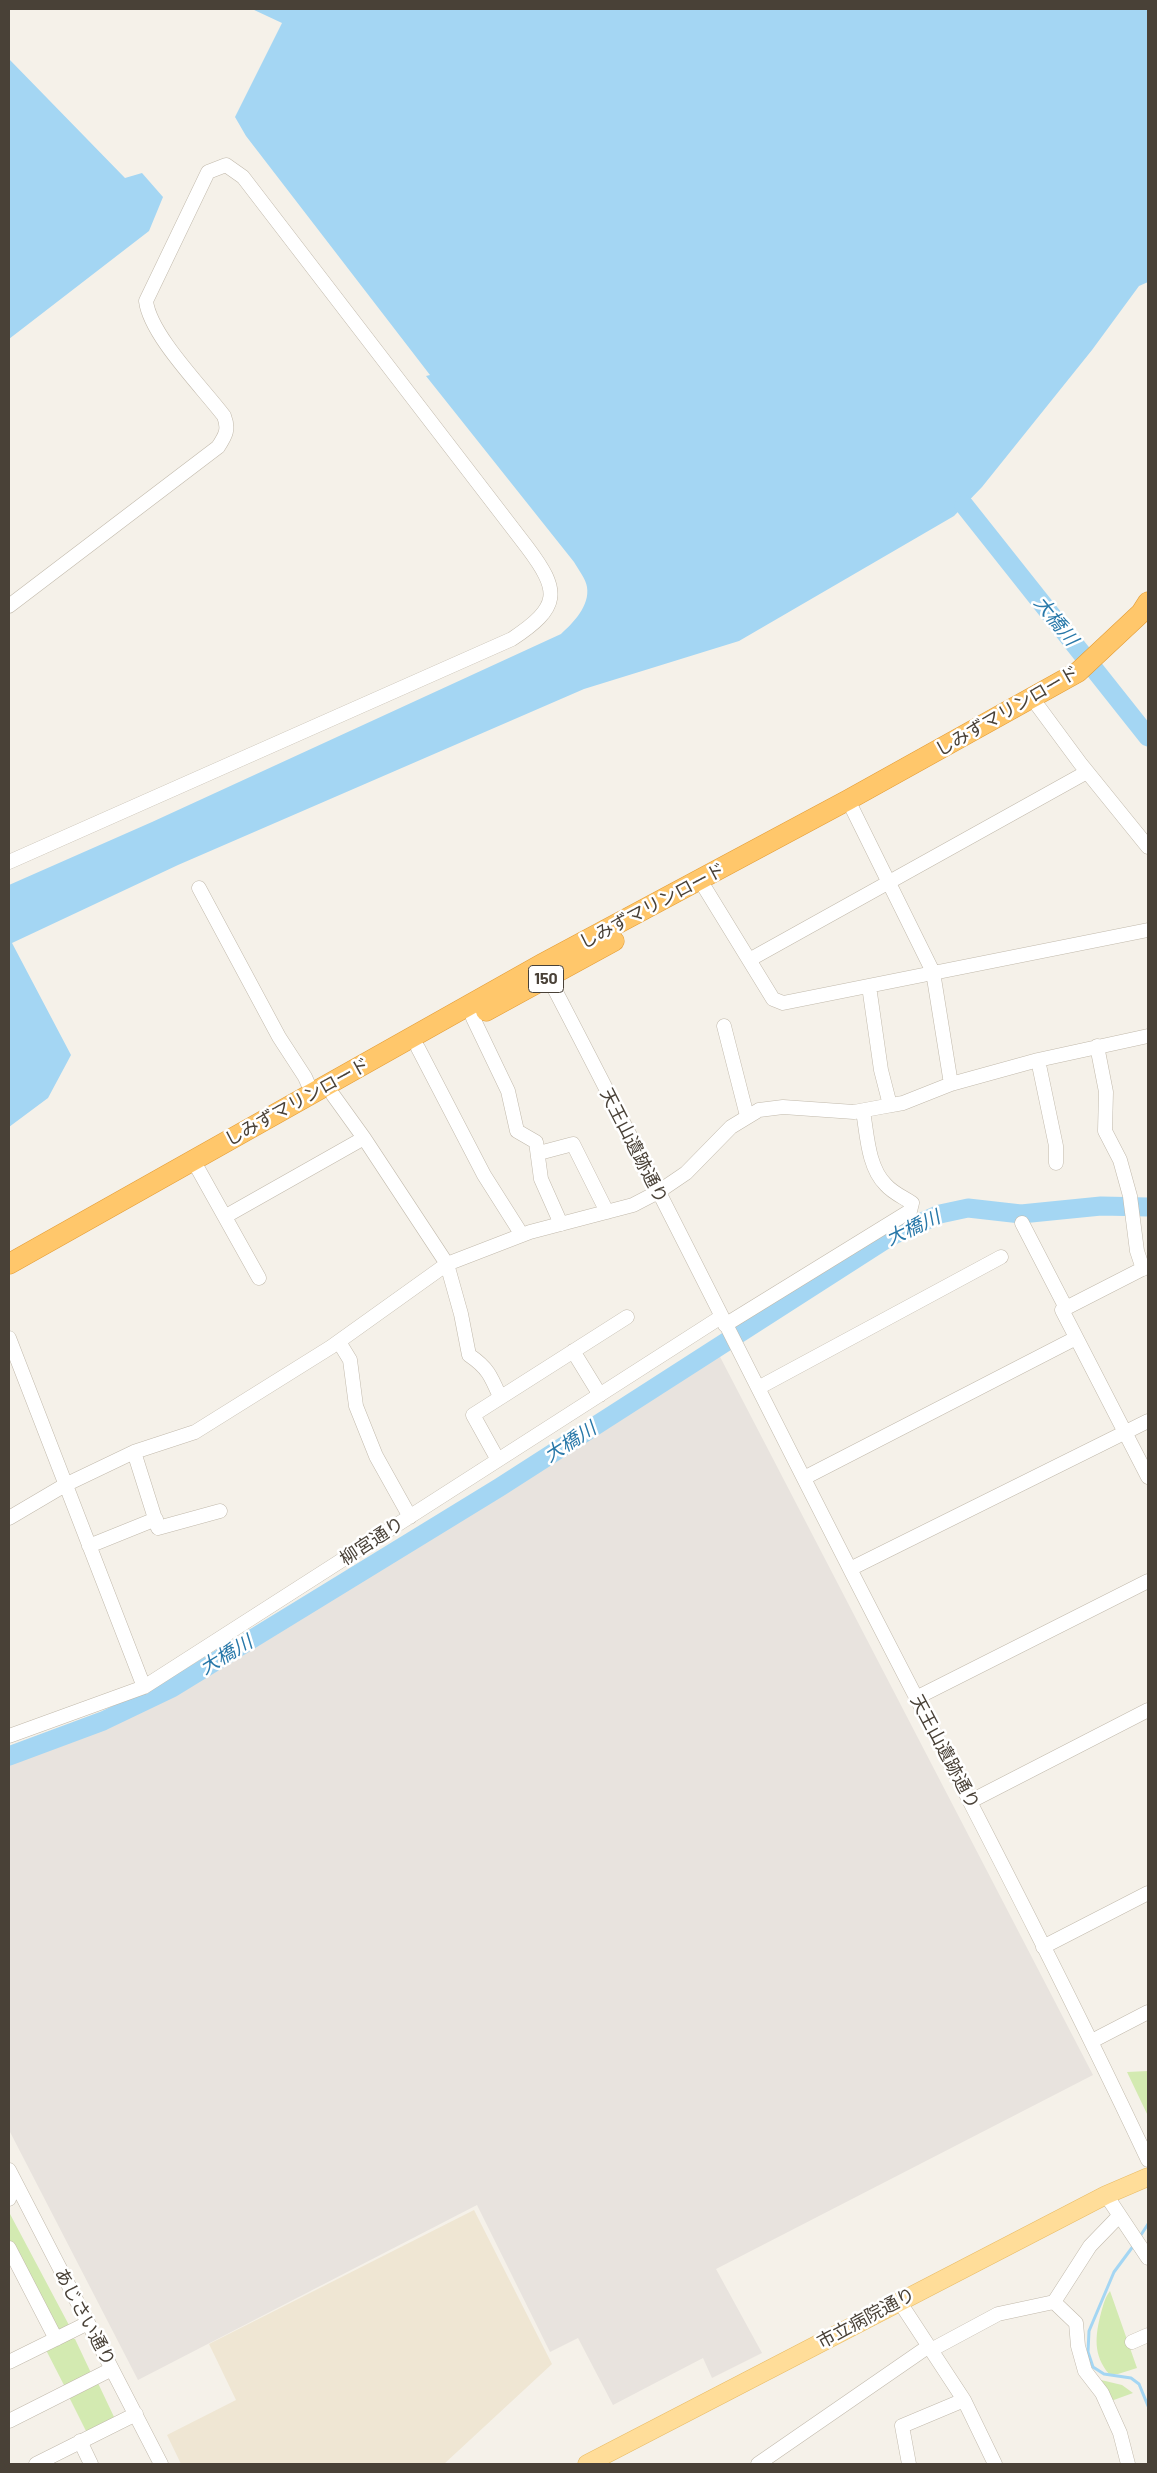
<!DOCTYPE html>
<html>
<head>
<meta charset="utf-8">
<style>
	body { margin:0 }
	#map { position:relative; width:1157px; height:2473px; overflow:hidden; background:#f5f1e9; font-family:Barlow,sans-serif }
	canvas { display:block }
	.frame { position:absolute; inset:0; border:10px solid #494137; pointer-events:none }
</style>
</head>
<body>
<div id="map">
<canvas width="1157" height="2473"></canvas>
<div class="frame"></div>
</div>
<script>
const g = document.querySelector('canvas').getContext('2d');
g.lineJoin = 'round';
function paint(path, color) { g.fillStyle = color; g.fill(path, 'evenodd'); }
function strokePath(path, color, width, dash) { g.strokeStyle = color; g.lineWidth = width; g.lineCap = dash ? 'butt' : 'round'; g.setLineDash(dash || []); g.stroke(path); }
function label(font, color, halo, rows, align = 'center') {
  g.font = font + ' Barlow,"Noto Sans JP",sans-serif'; g.lineWidth = 5; g.setLineDash([]); g.textBaseline = 'middle'; g.strokeStyle = halo; g.fillStyle = color; for (const [text, x, y, turn = 0] of rows) {
    g.save(); g.translate(x, y); g.rotate((+turn || 0) * Math.PI / 180); g.textAlign = isNaN(turn) ? turn : align; if (halo) g.strokeText(text, 0, 0); g.fillText(text, 0, 0); g.restore();
  }
}
const industrial = new Path2D(`
	M717 1351 1093 2075 716 2269 762 2353 712 2378 703 2358 613 2405 578 2338 550 2352 477 2205 138 2380 9 2130V1759L167 1699Z`);
const education = new Path2D(`
	M474 2210 552 2364 444 2464H181L167 2435 236 2400 209 2344Z`);
const green = new Path2D(`
	M1148 2071V2116L1127 2072Z
	M10 2214 70 2327 57 2333 9 2239Z
	M1110 2291 1137 2368 1118 2374H1109C1093 2355 1095 2336 1101 2313 1103 2306 1105 2297 1110 2291Z
	M70 2338 75 2339 92 2375 66 2389 46 2350Z
	M1101 2380 1122 2385 1133 2393 1111 2401Z
	M97 2381 115 2419 87 2433 68 2395Z`);
const water = new Path2D(`
	M252 9H1148V282L1139 286 1092 350 982 487 954 516 739 641 584 689 178 865 12 943 71 1055 48 1098 9 1127V885L152 822 561 634C573 623 590 606 587 587 586 579 578 569 574 562L426 376 430 375 246 136 235 117 282 23Z
	M9 59 125 178 142 173 163 197 149 231 9 339Z`);
const stream = new Path2D(`
	M1139 2238 1148 2224
	M1134 2245 1114 2272 1089 2331 1088 2352 1093 2367 1104 2374 1131 2378 1139 2384 1148 2406`);
const river = new Path2D(`
	M964 505 1148 737
	M9 1756 103 1721 172 1688 500 1487 891 1236 940 1214 968 1208 1021 1214 1101 1206 1148 1207`);
const minor = new Path2D(`
	M9 606 218 447C226 435 229 429 224 416 202 387 150 335 146 301L208 172 226 165 243 177 527 547C561 592 560 607 512 639L9 862
	M1032 698 1080 763 1148 847
	M848 800 933 972 951 1084
	M700 880 773 999 783 1003 1148 930
	M199 888 279 1037 305 1077 312 1093
	M749 960 1087 772
	M544 969C649 1169 749 1372 852 1573 952 1768 1055 1962 1148 2160
	M869 986 881 1070 890 1105
	M473 1018 508 1091 517 1131 536 1142 541 1179 561 1224
	M724 1026 747 1116
	M1097 1046 1106 1092 1105 1131 1120 1160 1130 1196 1137 1251 1143 1269
	M418 1048 484 1175 522 1235
	M1038 1060 1056 1146V1163
	M333 1095 364 1138 447 1264 461 1314 469 1355C488 1368 491 1376 500 1397
	M539 1153 573 1144 607 1212
	M193 1160 259 1278
	M226 1216 364 1138
	M1022 1223 1066 1308
	M1148 1266 1062 1310 1148 1477
	M725 1325 910 1211 912 1203C903 1197 893 1193 886 1185 868 1168 867 1134 863 1111
	M9 1338 144 1687
	M339 1342 350 1360 356 1406 376 1456 410 1517
	M573 1351 600 1395
	M758 1388 1001 1257
	M134 1452 158 1528 220 1511
	M498 1460 473 1415 627 1317
	M804 1478 1076 1338
	M9 1518 65 1485 134 1452 195 1432 331 1347 447 1264 530 1232 633 1205 658 1192 686 1173 731 1127 759 1110 783 1107 854 1112 881 1107 903 1103 951 1084 1038 1060 1148 1036
	M89 1546 156 1519
	M850 1569 1148 1421
	M916 1698 1148 1581
	M9 1736 144 1687 721 1317
	M971 1801 1148 1710
	M1043 1947 1148 1893
	M1092 2041 1148 2012
	M9 2170 161 2464
	M1106 2195 1148 2258
	M9 2199 15 2182
	M9 2248 56 2339
	M899 2301 964 2400 995 2464
	M1054 2302 1076 2323 1078 2346 1085 2371 1102 2393 1120 2433 1128 2464
	M1132 2342 1148 2335
	M931 2350 998 2314 1054 2302 1090 2246 1119 2216
	M9 2362 88 2323
	M9 2421 112 2369
	M80 2441 91 2464
	M36 2464 136 2414
	M758 2464 929 2346
	M909 2464 902 2426 964 2400`);
const major = new Path2D(`
	M587 2464 1106 2195 1148 2177`);
const highway = new Path2D(`
	M486 1011 614 941
	M9 1264 542 964 848 800 1078 672 1141 613 1148 602`);
const shields = [
	[546,979,35]
];
const shieldNames = [
	["150",546,979]
];
const streetNames = [
	["しみずマリンロード",1007,711,-30],
	["しみずマリンロード",652,906,-28],
	["しみずマリンロード",297,1102,-29],
	["天王山遺跡通り",634,1146,63],
	["柳宮通り",372,1541,-33],
	["天王山遺跡通り",945,1752,62],
	["あじさい通り",85,2317,62],
	["市立病院通り",866,2318,-28]
];
const waterNames = [
	["大橋川",1056,621,51],
	["大橋川",913,1228,-25],
	["大橋川",570,1442,-33],
	["大橋川",226,1655,-31]
];
paint(industrial, '#e8e3de');
paint(education, '#efe6d3');
paint(green, '#d3eab1');
paint(water, '#a4d6f3');
strokePath(stream, '#a4d6f3', 3);
strokePath(river, '#a4d6f3', 19);
strokePath(minor, '#c1b9ab', 15);
strokePath(major, '#e8bb64', 19);
strokePath(highway, '#e39c35', 21);
strokePath(minor, '#fff', 14);
strokePath(major, '#fd9', 18);
strokePath(highway, '#ffc76b', 20);
for (const [x, y, w] of shields) { const box = new Path2D(); box.roundRect(x - w / 2, y - 13.5, w, 27, 4); g.fillStyle = '#fff'; g.fill(box); strokePath(box, '#494137', 1); }
label('bold 16px', '#494137', null, shieldNames);
label('18px', '#494137', '#fff', streetNames);
label('italic 19px', '#2878a9', '#fff', waterNames);
</script>
</body>
</html>
